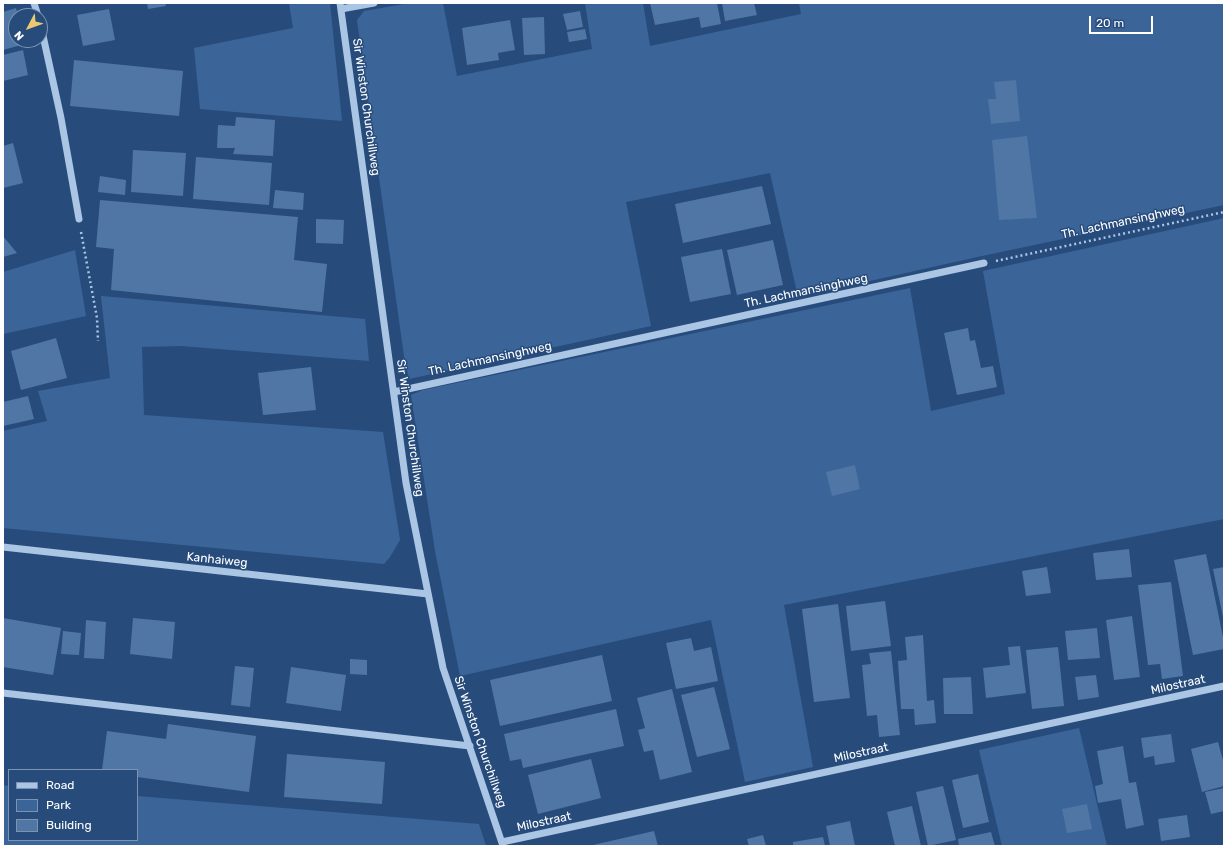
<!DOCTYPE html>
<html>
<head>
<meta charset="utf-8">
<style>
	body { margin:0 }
	#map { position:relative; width:1227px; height:849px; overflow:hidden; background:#274c7c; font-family:Rubik,sans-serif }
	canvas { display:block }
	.frame { position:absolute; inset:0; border:4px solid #fff; pointer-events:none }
	.legend { position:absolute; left:8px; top:769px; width:130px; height:72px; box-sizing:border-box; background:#274c7c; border:1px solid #7d94b0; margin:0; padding:5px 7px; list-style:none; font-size:12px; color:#fff }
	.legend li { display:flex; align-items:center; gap:8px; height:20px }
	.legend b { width:20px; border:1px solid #7d94b0 }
	.north { position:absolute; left:8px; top:8px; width:40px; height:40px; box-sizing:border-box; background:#274c7c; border:1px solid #7d94b0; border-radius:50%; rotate:229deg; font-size:11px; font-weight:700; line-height:16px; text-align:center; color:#fff }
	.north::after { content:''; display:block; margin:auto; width:14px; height:18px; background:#ecc971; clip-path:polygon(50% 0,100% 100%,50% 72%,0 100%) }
	.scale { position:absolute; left:1089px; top:16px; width:64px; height:18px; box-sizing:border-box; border:2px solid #fff; border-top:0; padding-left:5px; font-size:12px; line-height:14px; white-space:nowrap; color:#fff; -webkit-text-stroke:3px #274c7c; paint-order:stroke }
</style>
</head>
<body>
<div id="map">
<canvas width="1227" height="849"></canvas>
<div class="frame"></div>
<ul class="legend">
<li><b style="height:5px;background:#abc5e4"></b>Road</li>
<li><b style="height:11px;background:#3b6599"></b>Park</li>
<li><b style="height:11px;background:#4f76a4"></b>Building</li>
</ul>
<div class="north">N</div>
<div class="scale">20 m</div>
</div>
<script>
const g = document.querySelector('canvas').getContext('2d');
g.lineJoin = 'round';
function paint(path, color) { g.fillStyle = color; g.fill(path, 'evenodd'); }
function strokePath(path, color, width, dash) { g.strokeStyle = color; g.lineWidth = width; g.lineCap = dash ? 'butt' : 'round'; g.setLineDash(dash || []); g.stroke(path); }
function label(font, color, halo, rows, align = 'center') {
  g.font = font + ' Rubik,sans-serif'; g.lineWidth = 3; g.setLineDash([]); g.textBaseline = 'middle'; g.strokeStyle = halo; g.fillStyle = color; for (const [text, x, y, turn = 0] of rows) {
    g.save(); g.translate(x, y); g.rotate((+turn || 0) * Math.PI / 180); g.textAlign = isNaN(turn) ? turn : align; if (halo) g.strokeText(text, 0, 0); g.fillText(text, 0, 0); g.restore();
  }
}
const green = new Path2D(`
	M289 3H330L342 121 200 109 194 48 293 28Z
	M410 3H443L457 76 592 49 585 3H643L650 46 801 14 799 3H1224V205L982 256 798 297 770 173 626 202 651 326 409 379 404 356 357 20 364 11Z
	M1224 218V519L784 605 813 767 745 782 711 620 460 676 435 551 411 395 423 390 910 288 931 411 1005 394 983 271Z
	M75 250 86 316 3 334V272Z
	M101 296 365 319 369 361 181 346 142 347 144 415 383 432 400 540 390 557 384 564 3 528V431L47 421 38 391 110 378Z
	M1079 728 1107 846H1002L979 750Z
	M3 785 9 786V840H137V796L479 824 486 846H3Z`);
const building = new Path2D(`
	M147 3H165L166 6 148 9Z
	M650 3H717L721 24 701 28 699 17 655 25Z
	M722 3H754L757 15 725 21Z
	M16 8 18 16H16V40H24L25 44 3 50V12Z
	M109 9 115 40 83 46 77 15Z
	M580 11 583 27 567 30 563 14Z
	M544 17 545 54 524 55 522 18Z
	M510 20 515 50 498 53 499 60 467 65 462 28Z
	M585 29 587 39 569 42 567 32Z
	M23 50 28 75 3 81V55Z
	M74 60 183 71 179 116 70 106Z
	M1016 80 1020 121 991 124 988 99H996L994 82Z
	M236 117 275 120 273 156 233 154 235 148H217L218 125 235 126Z
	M1027 136 1037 218 999 220 992 140Z
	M13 143 23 183 3 188V146Z
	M133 150 186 153 183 196 131 192Z
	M196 157 272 163 269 205 193 199Z
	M100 176 126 180 125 195 98 192Z
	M762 186 771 224 683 243 675 204Z
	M275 190 304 193 303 210 273 208Z
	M100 200 298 217 294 260 327 264 322 312 111 290 114 249 96 247Z
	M316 219 344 220 343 244 316 243Z
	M3 236 17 253 3 257Z
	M773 240 783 285 737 295 727 250Z
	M722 249 731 294 690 302 681 257Z
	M968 328 970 341 975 340 981 368 993 366 997 387 957 395 944 333Z
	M56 338 67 378 21 390 11 351Z
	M311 367 316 410 263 415 258 373Z
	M28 396 34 419 3 426V402Z
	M855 465 860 489 832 496 826 472Z
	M1129 549 1132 577 1096 580 1093 553Z
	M1206 554 1224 642V649L1193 655 1174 560Z
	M1047 567 1051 593 1026 596 1022 571Z
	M1224 567V617H1223L1213 569Z
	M1171 582 1183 676 1162 679 1160 664 1148 665 1138 585Z
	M885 601 891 646 851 651 846 606Z
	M838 604 850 698 814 702 802 609Z
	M1132 616 1140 677 1114 680 1106 620Z
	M3 618 61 628 53 675 3 667Z
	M133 618 175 622 172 659 130 654Z
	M86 620 106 622 104 659 84 658Z
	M1097 628 1100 658 1068 660 1065 631Z
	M63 631 81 633 79 655 61 654Z
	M923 635 927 701 934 700 936 723 915 725 914 709H901L898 661 907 660 905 637Z
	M691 638 694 651 711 647 718 681 676 689 666 643Z
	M1020 646 1026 693 986 698 983 668 1010 665 1008 647Z
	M1058 647 1064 706 1032 709 1026 650Z
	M891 651 900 735 879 737 877 715 867 716 862 665 871 664 869 653Z
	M602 655 612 701 500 726 490 680Z
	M350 659 367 660V675L350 674Z
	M235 666 254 668 250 707 231 705Z
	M291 667 346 675 341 711 286 703Z
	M1096 675 1099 697 1078 700 1075 677Z
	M971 677 973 714H944L943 678Z
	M714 687 730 749 697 757 681 695Z
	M672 689 692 772 660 780 653 750 644 752 638 730 645 728 637 698Z
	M616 709 624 746 523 768 521 759 510 761 504 734Z
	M168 724 256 736 249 792 137 777V770H102L107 731 166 739Z
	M1171 734 1175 762 1155 765 1154 756 1144 758 1141 738Z
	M1218 742 1224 764V786L1202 792 1191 749Z
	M1123 746 1129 783 1136 782 1144 825 1126 829 1121 799 1098 803 1095 786 1103 784 1097 751Z
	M287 754 385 762 382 804 284 797Z
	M591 759 601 798 538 814 528 775Z
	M978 774 989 822 963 828 952 780Z
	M943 786 956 840 928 846 916 792Z
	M1224 788V811L1211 814 1205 792Z
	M1087 804 1092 829 1067 833 1062 809Z
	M912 806 921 846H895L887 812Z
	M1187 815 1190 837 1161 841 1158 819Z
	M850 821 855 846H830L826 826Z
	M654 831 658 846H593V845Z
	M991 832 995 846H959L958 839Z
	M763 835 766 846H749L747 839Z
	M823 837 825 846H793V842Z`);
const path = new Path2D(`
	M81 232 97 318 98 341
	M996 261 1224 212`);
const minor = new Path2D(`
	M34 3 38 16
	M340 3 406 483 443 668 503 846
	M341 9 374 3
	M40 22 61 118 79 219
	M394 392 984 263
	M3 547 428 594
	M3 693 470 746
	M502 842 1224 686`);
const streetNames = [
	["Sir Winston Churchillweg",366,107,82],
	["Th. Lachmansinghweg",1123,222,-12],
	["Th. Lachmansinghweg",806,291,-12],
	["Th. Lachmansinghweg",490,359,-12],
	["Sir Winston Churchillweg",410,428,82],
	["Kanhaiweg",217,560,6],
	["Milostraat",1178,685,-12],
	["Sir Winston Churchillweg",480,742,71],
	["Milostraat",861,753,-12],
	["Milostraat",544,822,-12]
];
paint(green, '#3b6599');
paint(building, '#4f76a4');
strokePath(path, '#abc5e4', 2.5, [2, 3]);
strokePath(minor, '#abc5e4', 7);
label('12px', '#fff', '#274c7c', streetNames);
</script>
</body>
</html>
